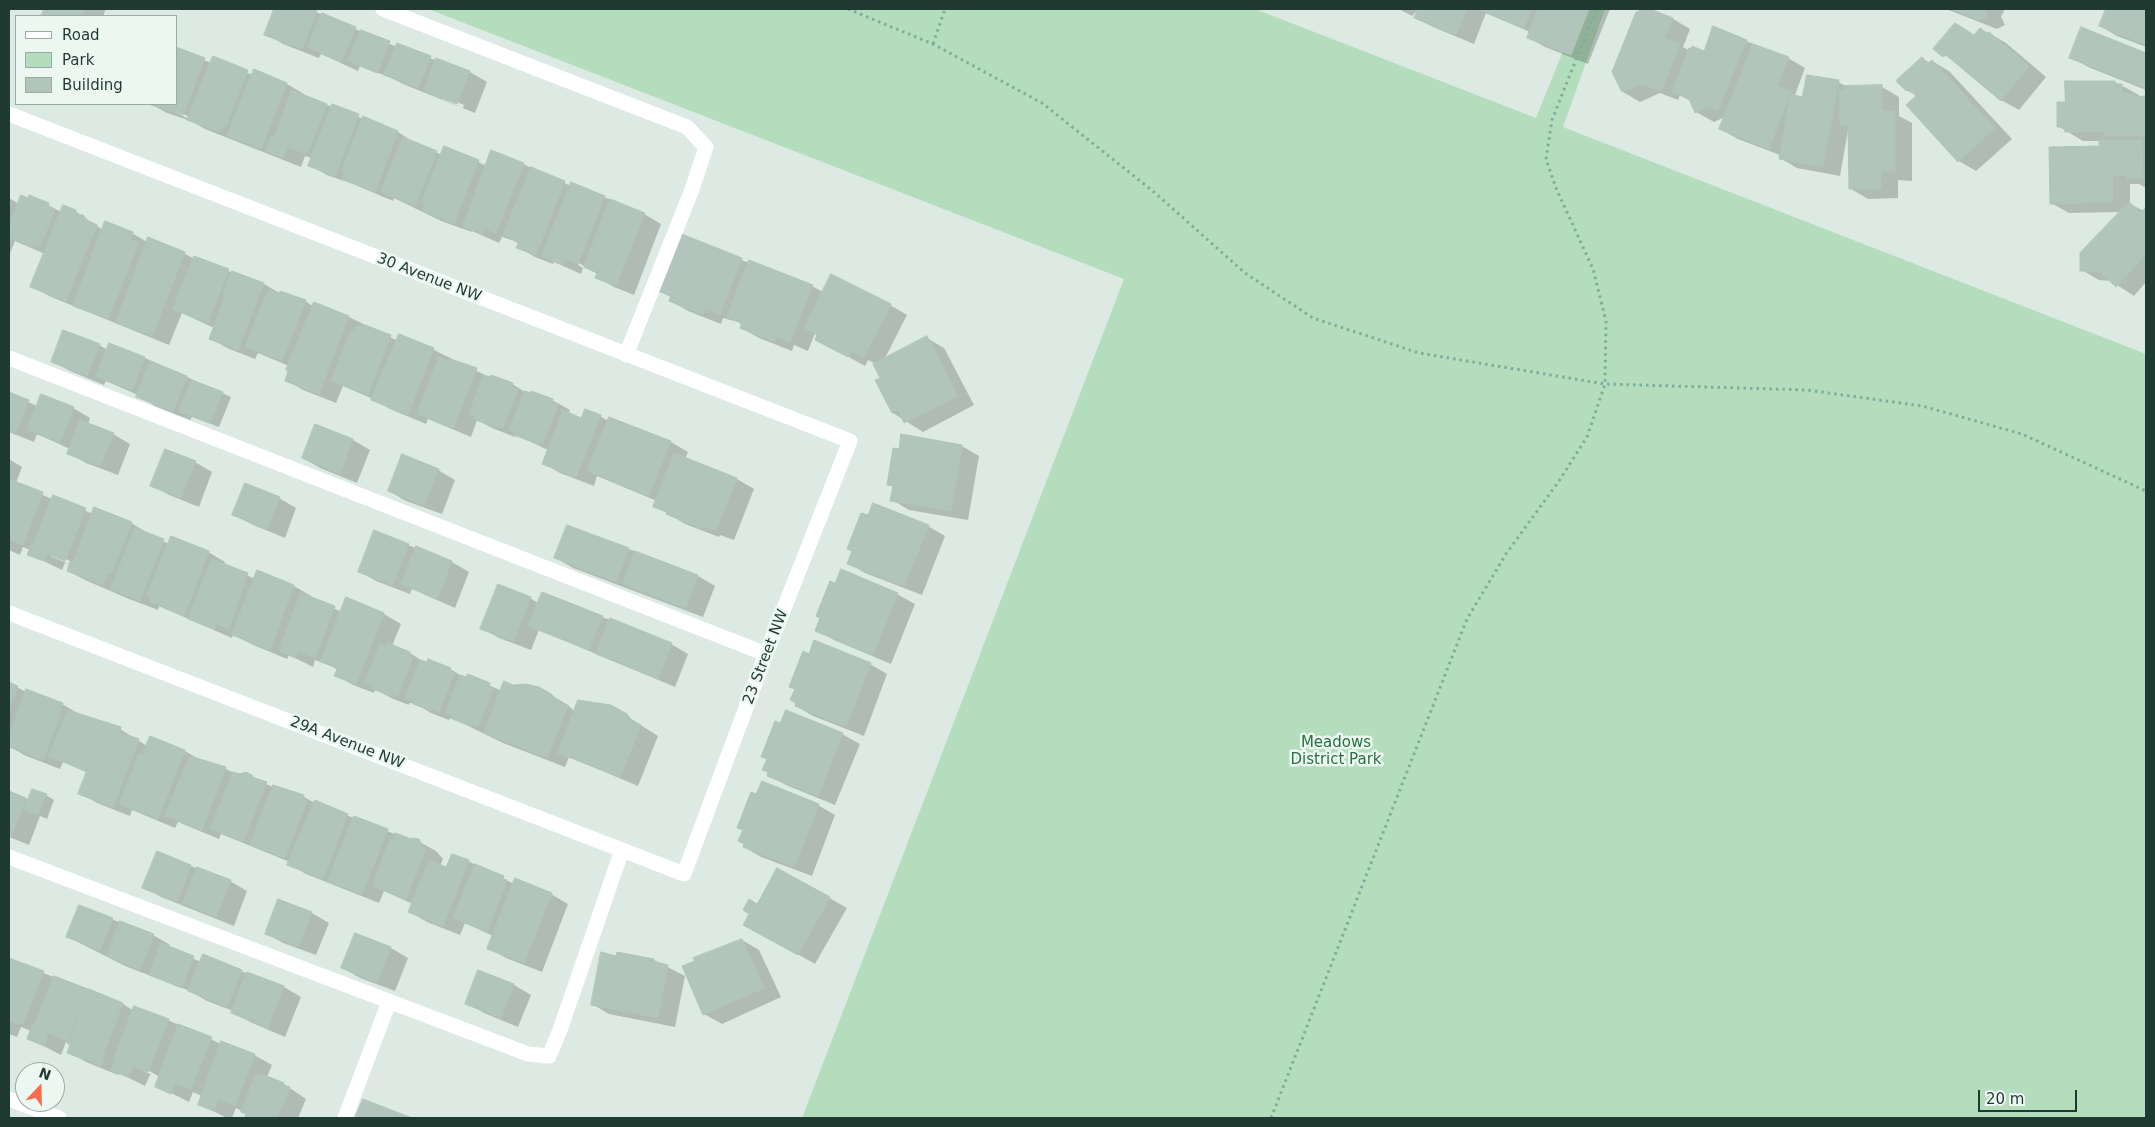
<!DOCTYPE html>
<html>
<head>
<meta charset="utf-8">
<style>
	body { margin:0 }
	#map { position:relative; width:2155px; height:1127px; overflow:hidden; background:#ddeae3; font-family:"DejaVu Sans",sans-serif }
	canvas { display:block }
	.frame { position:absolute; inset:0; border:10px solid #1e3a31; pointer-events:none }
	.legend { position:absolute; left:15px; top:15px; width:162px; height:90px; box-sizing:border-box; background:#edf7f1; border:1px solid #9aaba4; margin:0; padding:6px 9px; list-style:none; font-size:15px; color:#1e3a31 }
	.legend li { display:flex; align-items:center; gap:10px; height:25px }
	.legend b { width:25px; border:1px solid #9aaba4 }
	.north { position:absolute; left:15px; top:1062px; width:50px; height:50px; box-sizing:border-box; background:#edf7f1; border:1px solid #9aaba4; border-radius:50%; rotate:21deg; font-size:14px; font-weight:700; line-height:20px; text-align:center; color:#1e3a31 }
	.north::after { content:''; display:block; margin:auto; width:18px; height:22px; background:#fa6c4b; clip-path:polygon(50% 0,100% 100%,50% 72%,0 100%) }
	.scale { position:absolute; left:1978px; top:1090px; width:99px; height:22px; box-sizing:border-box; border:2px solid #1e3a31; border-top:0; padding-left:6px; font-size:15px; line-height:18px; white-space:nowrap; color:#1e3a31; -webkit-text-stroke:4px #edf7f1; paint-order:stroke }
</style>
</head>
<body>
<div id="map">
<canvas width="2155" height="1127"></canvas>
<div class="frame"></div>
<ul class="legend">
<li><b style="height:6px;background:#fff"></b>Road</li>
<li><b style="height:14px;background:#b4ddbd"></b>Park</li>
<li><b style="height:14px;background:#b2c5bc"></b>Building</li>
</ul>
<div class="north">N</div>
<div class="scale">20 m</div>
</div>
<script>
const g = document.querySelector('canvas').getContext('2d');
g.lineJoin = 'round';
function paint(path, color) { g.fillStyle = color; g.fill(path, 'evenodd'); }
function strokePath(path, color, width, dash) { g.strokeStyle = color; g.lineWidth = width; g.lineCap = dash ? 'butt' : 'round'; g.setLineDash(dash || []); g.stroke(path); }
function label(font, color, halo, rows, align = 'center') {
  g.font = font + ' "DejaVu Sans",sans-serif'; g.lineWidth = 5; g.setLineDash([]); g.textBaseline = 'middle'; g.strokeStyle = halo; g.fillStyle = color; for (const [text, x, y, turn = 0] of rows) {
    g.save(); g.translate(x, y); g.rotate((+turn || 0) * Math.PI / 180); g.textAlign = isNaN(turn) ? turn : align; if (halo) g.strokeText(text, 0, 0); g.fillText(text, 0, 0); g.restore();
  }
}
const green = new Path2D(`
	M428 9H1255L1536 118 1580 9H1605L1563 127 2146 354V1118H802L1124 279Z`);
const shadow = new Path2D(`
	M45 9H106L103 16H42Z
	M276 9H309L397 47 470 72 487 82 475 113 403 84 386 75V76L360 66 358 71 321 54 319 58 283 44 266 34ZM442 96 464 105 463 108 442 99Z
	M1399 9H1418L1412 16Z
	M1419 9H1610L1588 64 1545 47 1528 37 1530 32 1486 13 1474 44 1433 27 1416 18Z
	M1641 9H1646L1673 19 1690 29 1683 47 1690 51 1704 52 1746 41 1788 58 1805 68 1795 95 1799 97 1803 98 1838 82 1848 87H1882L1899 97V116L1912 123V181L1898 180V198L1868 199 1851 189 1848 130 1840 176 1797 168 1780 158V155L1738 139 1720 129 1725 117 1714 122 1696 112 1692 102 1680 95 1678 100 1660 93 1640 102 1623 92Z
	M1946 9H2005L2001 17 2005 25 1997 29Z
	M2107 9H2146V47L2117 36 2100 26Z
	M2082 28 2146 54V90L2088 67 2071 57Z
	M1989 33 2006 43 2046 77 2019 110 2001 100 1962 67 1935 48Z
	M176 48 211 63 287 84 304 94 303 96 398 132 415 143 442 155 445 148 487 166 523 164 571 186 604 197 644 214 661 224 634 295 614 287 597 277 598 274 579 263 578 265 583 268 581 274 554 262 553 264 535 257 518 247 519 244 514 241 502 237 499 243 472 231V232L441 221 394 198 393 201 353 184 327 175 310 165 312 158 305 156 301 167 205 129 191 121 167 113 151 104H176ZM178 111 189 117V119L177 113Z
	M1922 58 1930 63 1932 61 1949 71 2012 139 1976 171 1959 161 1908 105 1918 96 1906 90Z
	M2115 82 2139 95V98H2146V188L2139 184H2130V204L2144 211 2146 208V282L2134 296 2111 281 2099 280 2082 270 2121 212 2069 213 2051 203 2100 147V141H2083L2058 126 2066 103Z
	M9 198 19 204 48 205 61 212 75 211 103 230 132 233 147 242 184 253 194 259 264 284 281 294 305 301 313 306 314 304 349 317 398 341 400 336 434 350 491 378 512 384 527 393 552 400 570 410 569 413 582 419 600 416 608 421 609 418 671 442 688 452 685 459 737 479 754 489 734 540 720 535 719 537 685 524 655 506 657 501 597 476 594 486 560 473 543 463 548 450 516 435 515 437 492 428 477 420 471 437 428 419 426 424 390 409 373 399 343 386 336 403 303 390 286 380 289 366 258 353 255 359 227 348 210 338 214 328 182 313 169 345 49 296 32 286 45 254 15 241 9 256Z
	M679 234 749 263 812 286 823 292 890 305 907 315 884 360 927 338 944 348 974 405 923 432 893 413 877 364 868 360 865 366 834 349 815 333 808 351 794 345 792 351 759 338 741 328 742 325 738 322 723 318 721 324 688 311 671 301 672 298 658 290Z
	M99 345 108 350 110 345 145 358 231 397 219 427 192 417 190 420 155 406 138 395 106 381 104 385 70 371 52 361Z
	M9 393 37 406 73 408 90 418 88 424 113 434 130 444 118 475 86 463 68 453 70 449 37 434 34 442 9 432Z
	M316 426 353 440 370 450 357 483 320 468 303 458Z
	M962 446 979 456 968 520 909 510 892 500 894 487 888 484 900 450Z
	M9 459 22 467 16 483 52 499 53 497 93 514 131 523 148 533V534L169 544 208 552 225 562 224 565 255 579 258 571 294 586 311 596 310 598 342 612 347 599 384 614 401 624 392 646 410 653 427 664 450 669 467 679 468 676 502 691 513 686 539 688 568 705 575 712 611 706 658 736 638 786 569 757 565 767 503 743 456 720 450 718 449 720 431 713 416 704 409 703V705L391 698 375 689 374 693 353 685 336 675 338 670 333 667 315 660 313 667 289 655 287 659 251 644 233 634 232 638 159 606 158 610 129 599 85 580 68 571 72 562 60 556 50 553V556L69 564 65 563 62 570 29 554 31 550 23 547 20 555 9 550Z
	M195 462 212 472 199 507 169 495 152 485Z
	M438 470 455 480 442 514 406 501 389 491Z
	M279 498 296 508 285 538 251 524 234 514Z
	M928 526 945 536 922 595 865 573 848 563Z
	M408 545 452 562 469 572 455 608 412 589 410 594 376 581 359 571Z
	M629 549 698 576 715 586 703 617 573 568 556 558Z
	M897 594 915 604 891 664 834 640 817 630Z
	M530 598 538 603 602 617 671 644 688 654 675 687 539 630 531 650 499 638 482 628Z
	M809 655 870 664 887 674 864 736 813 716 796 706V689L790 686Z
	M9 683 26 692 62 704 79 714 120 729 147 746 185 751 202 761 226 769 240 776 246 773 274 788 304 797 315 803 410 840 418 841 436 851 443 859 440 866 447 868 468 861 514 884 551 894 568 904 542 972 506 958 489 948 493 936 465 923 460 935 427 922 410 912 413 904 384 891 379 903 306 874 289 864 290 862 221 834 219 839 178 822 175 828 132 810 130 816 97 803 80 793 88 773 63 762 60 769 24 755 9 746Z
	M842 734 860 744 835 805 786 785 768 775 769 773 764 770Z
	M9 792 29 800 46 795 54 800 47 819 40 816 29 845 9 837Z
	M818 805 835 815 812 876 761 857 744 847V830Z
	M157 853 230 881 247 891 234 926 161 897 144 887Z
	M778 869 847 908 815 964 745 924Z
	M80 907 153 935 170 945 169 948 201 962 241 971 284 987 301 997 285 1037 250 1022 233 1011 207 1001 190 991 125 966 68 937Z
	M312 913 329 923 316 955 283 943 266 933Z
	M356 934 391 948 408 958 395 991 360 978 343 968Z
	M742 940 759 950 781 997 722 1024 704 1014Z
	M617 957 654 960 685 976 675 1027 609 1014 592 1004Z
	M10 960 123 1004 134 1011 168 1020 221 1044 254 1055 272 1065 267 1077 284 1084 306 1099 298 1118H246L247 1114 236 1108 232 1118H227L199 1104 202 1096 193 1092 189 1102 157 1086 160 1077 144 1068 142 1070 152 1075H150L145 1086 119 1073 118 1075 86 1062 68 1052 72 1044 66 1042 61 1055 28 1038 31 1031 21 1027 17 1037 9 1034Z
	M479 972 514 985 531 995 518 1027 484 1013 467 1003Z
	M364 1100 409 1118H357Z`);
const building = new Path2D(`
	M44 9H85L82 16H41Z
	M274 9H313L317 11 302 49 264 35Z
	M1418 9H1467L1456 35 1414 18Z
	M1477 9H1531L1524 28Z
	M1538 9H1589L1571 55 1527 38Z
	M1640 9H1650L1673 18 1665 38 1680 44 1661 91 1642 84 1622 92 1612 72 1636 12H1638Z
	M1951 9H1985L1988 16 1979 20Z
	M2106 9H2146V45L2099 26Z
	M322 13 356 27 341 62 308 47Z
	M1955 23 1974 35 1980 28 1987 33 1989 32 2029 66 2001 101 1946 55 1943 57 1933 49Z
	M1713 26 1747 40 1718 110 1709 107 1695 113 1689 99 1672 92 1689 48 1691 49 1692 46 1704 51Z
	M2081 27 2146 53V88L2069 58Z
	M361 30 390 41 377 73 348 61Z
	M397 43 431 56 418 88 384 75Z
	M1753 44 1789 57 1777 86 1791 91 1769 149 1719 129Z
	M176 47 205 58 183 115 148 104H176Z
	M213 56 248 70 226 126 223 125 220 132 187 120Z
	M1922 57 1928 63 1932 60 1995 128 1958 162 1906 105 1916 96 1908 88 1906 91 1896 81Z
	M436 58 470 71 457 104 424 91Z
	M254 69 287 83 261 149 227 136Z
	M1807 75 1839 80 1823 167 1779 159 1790 94 1802 97Z
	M2065 81H2115V84H2122V93L2134 94V97L2146 96V136H2105V132H2065L2064 127H2057V102H2065Z
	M1882 85V111H1895V171H1881V189H1849L1848 125H1840L1839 90H1845V86Z
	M292 90 327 104 307 154 288 147 283 158 265 151 271 136 274 137Z
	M332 104 359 114 335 176 308 166Z
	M363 116 398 131 375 192 342 179 344 172 342 171Z
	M403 137 437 151 415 206 381 192Z
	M2099 140H2142L2143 178 2127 179V175H2113V202L2050 204 2049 147 2099 146Z
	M444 146 479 160 454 224 422 211 425 203 422 202Z
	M491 150 524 163 496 233 484 228 482 234 463 227Z
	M531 167 565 181 536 255 516 248 519 242 503 236Z
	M571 182 605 196 578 264 566 259 563 265 542 256Z
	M21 195 28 198 29 195 49 203 48 206 55 209 40 247 34 245 33 247 9 238V225Z
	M610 199 645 213 616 286 595 278 597 273 584 267Z
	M2129 202 2141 212 2146 207V254L2116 287 2100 272 2080 271V253Z
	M63 205 76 210 74 215H83L88 221 97 225 66 301 30 287Z
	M105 221 133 232 130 240 139 243 108 319 73 306Z
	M679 233 742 258 720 315 706 309 703 315 669 301 671 296 656 290Z
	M148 237 185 252 152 336 116 323Z
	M194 256 229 269 208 323 173 309Z
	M749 260 813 285 790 342 776 337 774 342 740 328 742 323 727 317Z
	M232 271 264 283 238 350 209 339 226 294 223 293Z
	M831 274 891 304 864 357 851 351 848 357 815 340 817 335 804 328Z
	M270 291 279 294 280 291 306 300 282 361 245 347 266 294 268 295Z
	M314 302 349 316 319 394 285 381 288 371 286 370Z
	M357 325 364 327 365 325 391 335 368 395 331 380 351 331 354 332Z
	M63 330 100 344 87 376 51 362Z
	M399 334 434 348 408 415 371 400Z
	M927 336 958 396 904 423 898 410 892 413 875 380 880 378 873 364Z
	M109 343 145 357 132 390 96 377Z
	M439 357 450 362 451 359 477 368 453 428 417 414Z
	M150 361 187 376 173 411 136 397Z
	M484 375 490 377 491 375 513 383 511 387 518 389 503 427 499 426 498 428 473 419 475 416 469 414Z
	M192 380 223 392 210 423 179 411Z
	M525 391 531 393V391L553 399 552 402 558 405 543 443 539 442 538 444 514 435 515 432 509 430Z
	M9 392 29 400 16 433 9 430Z
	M41 394 74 407 60 443 27 430Z
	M585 409 601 415 576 477 542 464 563 410 581 418Z
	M609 417 671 441 649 496 587 471Z
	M80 420 114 433 100 466 67 454Z
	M315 424 353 439 340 474 302 458Z
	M901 434 962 445 951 511 890 501 893 486 887 485 893 448 899 449Z
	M165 449 196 461 181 498 150 486Z
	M674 453 737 478 716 531 703 526 702 529 666 514 667 512 653 507Z
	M402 454 439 469 424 506 388 491Z
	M9 479 43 492 23 545 9 539Z
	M245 483 280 497 267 529 232 515Z
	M53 495 86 508 65 561 47 554 44 561 27 555 31 545H33Z
	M873 503 929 525 904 586 847 564 852 551 847 549 861 513 868 515Z
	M94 507 132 522 111 574 108 572 103 585 67 571 70 561 73 562Z
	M567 525 629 548 616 582 554 558Z
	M135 528 164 539 140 601 111 589Z
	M374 530 409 544 393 585 358 572Z
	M171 536 209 551 184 616 150 602 151 597 147 596Z
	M416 546 452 561 437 599 401 584Z
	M635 551 698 575 686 608 623 584Z
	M212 559 248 573 229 629 216 624 214 629 188 619Z
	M841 569 898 593 873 655 815 631 820 618 816 616 830 581 835 583Z
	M257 570 294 585 270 650 232 635Z
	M498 584 531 597 513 641 480 629Z
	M542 592 603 616 589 650 528 626Z
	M301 593 335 606 315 658 298 651 295 658 280 651 283 645 281 644Z
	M346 597 384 613 356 684 334 676 338 668 321 661Z
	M610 618 672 643 658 679 596 654Z
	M814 640 871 663 846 727 795 706 796 703 790 700 795 689 789 687 803 651 809 654Z
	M388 643 410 652 409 655 413 657 398 696 392 694 391 696 372 689 373 686 364 683 380 644 386 647Z
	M428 659 451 668 450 671 454 673 439 712 432 709V711L413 704 414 701 405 698 420 660 427 662Z
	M468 674 490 683 489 686 494 688 478 727 472 724 471 726 452 719 453 717 445 713 460 675 466 677Z
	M504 681 513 685 526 684 539 687 551 694 560 703 568 706 547 758 484 733Z
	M9 682 18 686 9 710Z
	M26 689 63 703 59 713 61 714 43 760 9 747V737Z
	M578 700 611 705 627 714 633 722 641 725 620 777 558 753Z
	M68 710 105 722 86 771 49 756Z
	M786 710 843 733 818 796 767 776 768 772 762 770 767 759 761 757 775 721 780 723Z
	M106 722 121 727 119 732 139 739 113 807 78 794Z
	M150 736 185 750 158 819 119 804 139 754 142 755Z
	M190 756 226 767 202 830 165 816Z
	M233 772 240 774 246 772 252 775 254 780 255 778 267 782 243 842 210 829Z
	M762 781 819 804 794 867 743 847 744 844 738 841 743 830 737 828 751 792 756 794Z
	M273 785 304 795 303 799 307 801 285 858 250 845Z
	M32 789 47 794 38 815 24 810Z
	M9 791 26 798 11 836 9 835Z
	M315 800 348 814 323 879 287 865Z
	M354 816 388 829 362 894 328 881Z
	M395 833 409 838 407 841 411 838 419 839 423 847 426 848 406 899 372 886 390 839 393 840Z
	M157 851 191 865 177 902 142 888Z
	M452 854 469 860 443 926 408 912 429 860 446 867Z
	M475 864 504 876 503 879 507 880 487 932 453 918Z
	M197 867 231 880 216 917 183 903Z
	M777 868 830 897 798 955 743 925 749 914 743 910 749 899 757 904Z
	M515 878 552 893 524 963 487 949Z
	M278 899 312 912 298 947 265 934Z
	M79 905 113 918 100 950 66 937Z
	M120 921 154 934 140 970 107 956Z
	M355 933 391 947 377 982 341 968Z
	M742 939 764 988 703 1015 682 966 695 961 693 958Z
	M161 943 194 956 182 988 149 975Z
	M601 952 616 956 617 952 654 959 653 961 668 965 658 1018 591 1005Z
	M203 954 242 970 227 1007 188 991Z
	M9 958 44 971 23 1024 20 1022 19 1024 9 1021Z
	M478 970 514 984 501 1018 465 1004Z
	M247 972 284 986 268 1028 231 1013Z
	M54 976 88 989 67 1041 48 1033 44 1046 27 1039 32 1025H34Z
	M89 989 123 1003 104 1053 105 1054 101 1066 67 1053 70 1045 68 1044Z
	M134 1006 169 1019 148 1072 133 1066 128 1077 111 1071 116 1059 114 1058Z
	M178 1024 212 1037 191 1089 175 1083 171 1094 155 1087Z
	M221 1041 255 1054 235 1105 218 1099 214 1111 198 1105Z
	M256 1074 261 1076 262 1074 284 1083 283 1085 290 1087 277 1118H245L246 1114 241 1112Z
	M363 1099 412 1118H355Z`);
const path = new Path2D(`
	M848 9 933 44 1042 103 1154 192 1245 273 1313 318 1419 353 1605 384 1807 390 1922 406 2022 434 2146 491
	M933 44 945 9
	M1271 1118 1467 619 1506 554 1559 481 1587 437 1605 384 1606 321 1593 269 1556 188 1546 159 1552 120 1596 9`);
const minor = new Path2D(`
	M383 9 687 127 706 147 691 192 626 355
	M9 114 850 441 766 654 684 874 9 613
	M9 358 766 654
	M9 857 528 1054 549 1056 560 1030 622 850
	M9 1099 59 1118
	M345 1118 389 1002`);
const streetNames = [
	["30 Avenue NW",429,278,21],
	["23 Street NW",766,657,-69],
	["29A Avenue NW",347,743,21]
];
const parkNames = [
	["Meadows",1336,743],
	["District Park",1336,760]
];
paint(green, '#b4ddbd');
paint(shadow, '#0003');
paint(building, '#b2c5bc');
strokePath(building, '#afc4ba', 1);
strokePath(path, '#7baf9c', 3, [2.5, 4]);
strokePath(minor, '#fff', 15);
label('15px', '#1e3a31', '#edf7f1', streetNames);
label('15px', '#26723f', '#edf7f1', parkNames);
</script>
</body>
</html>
